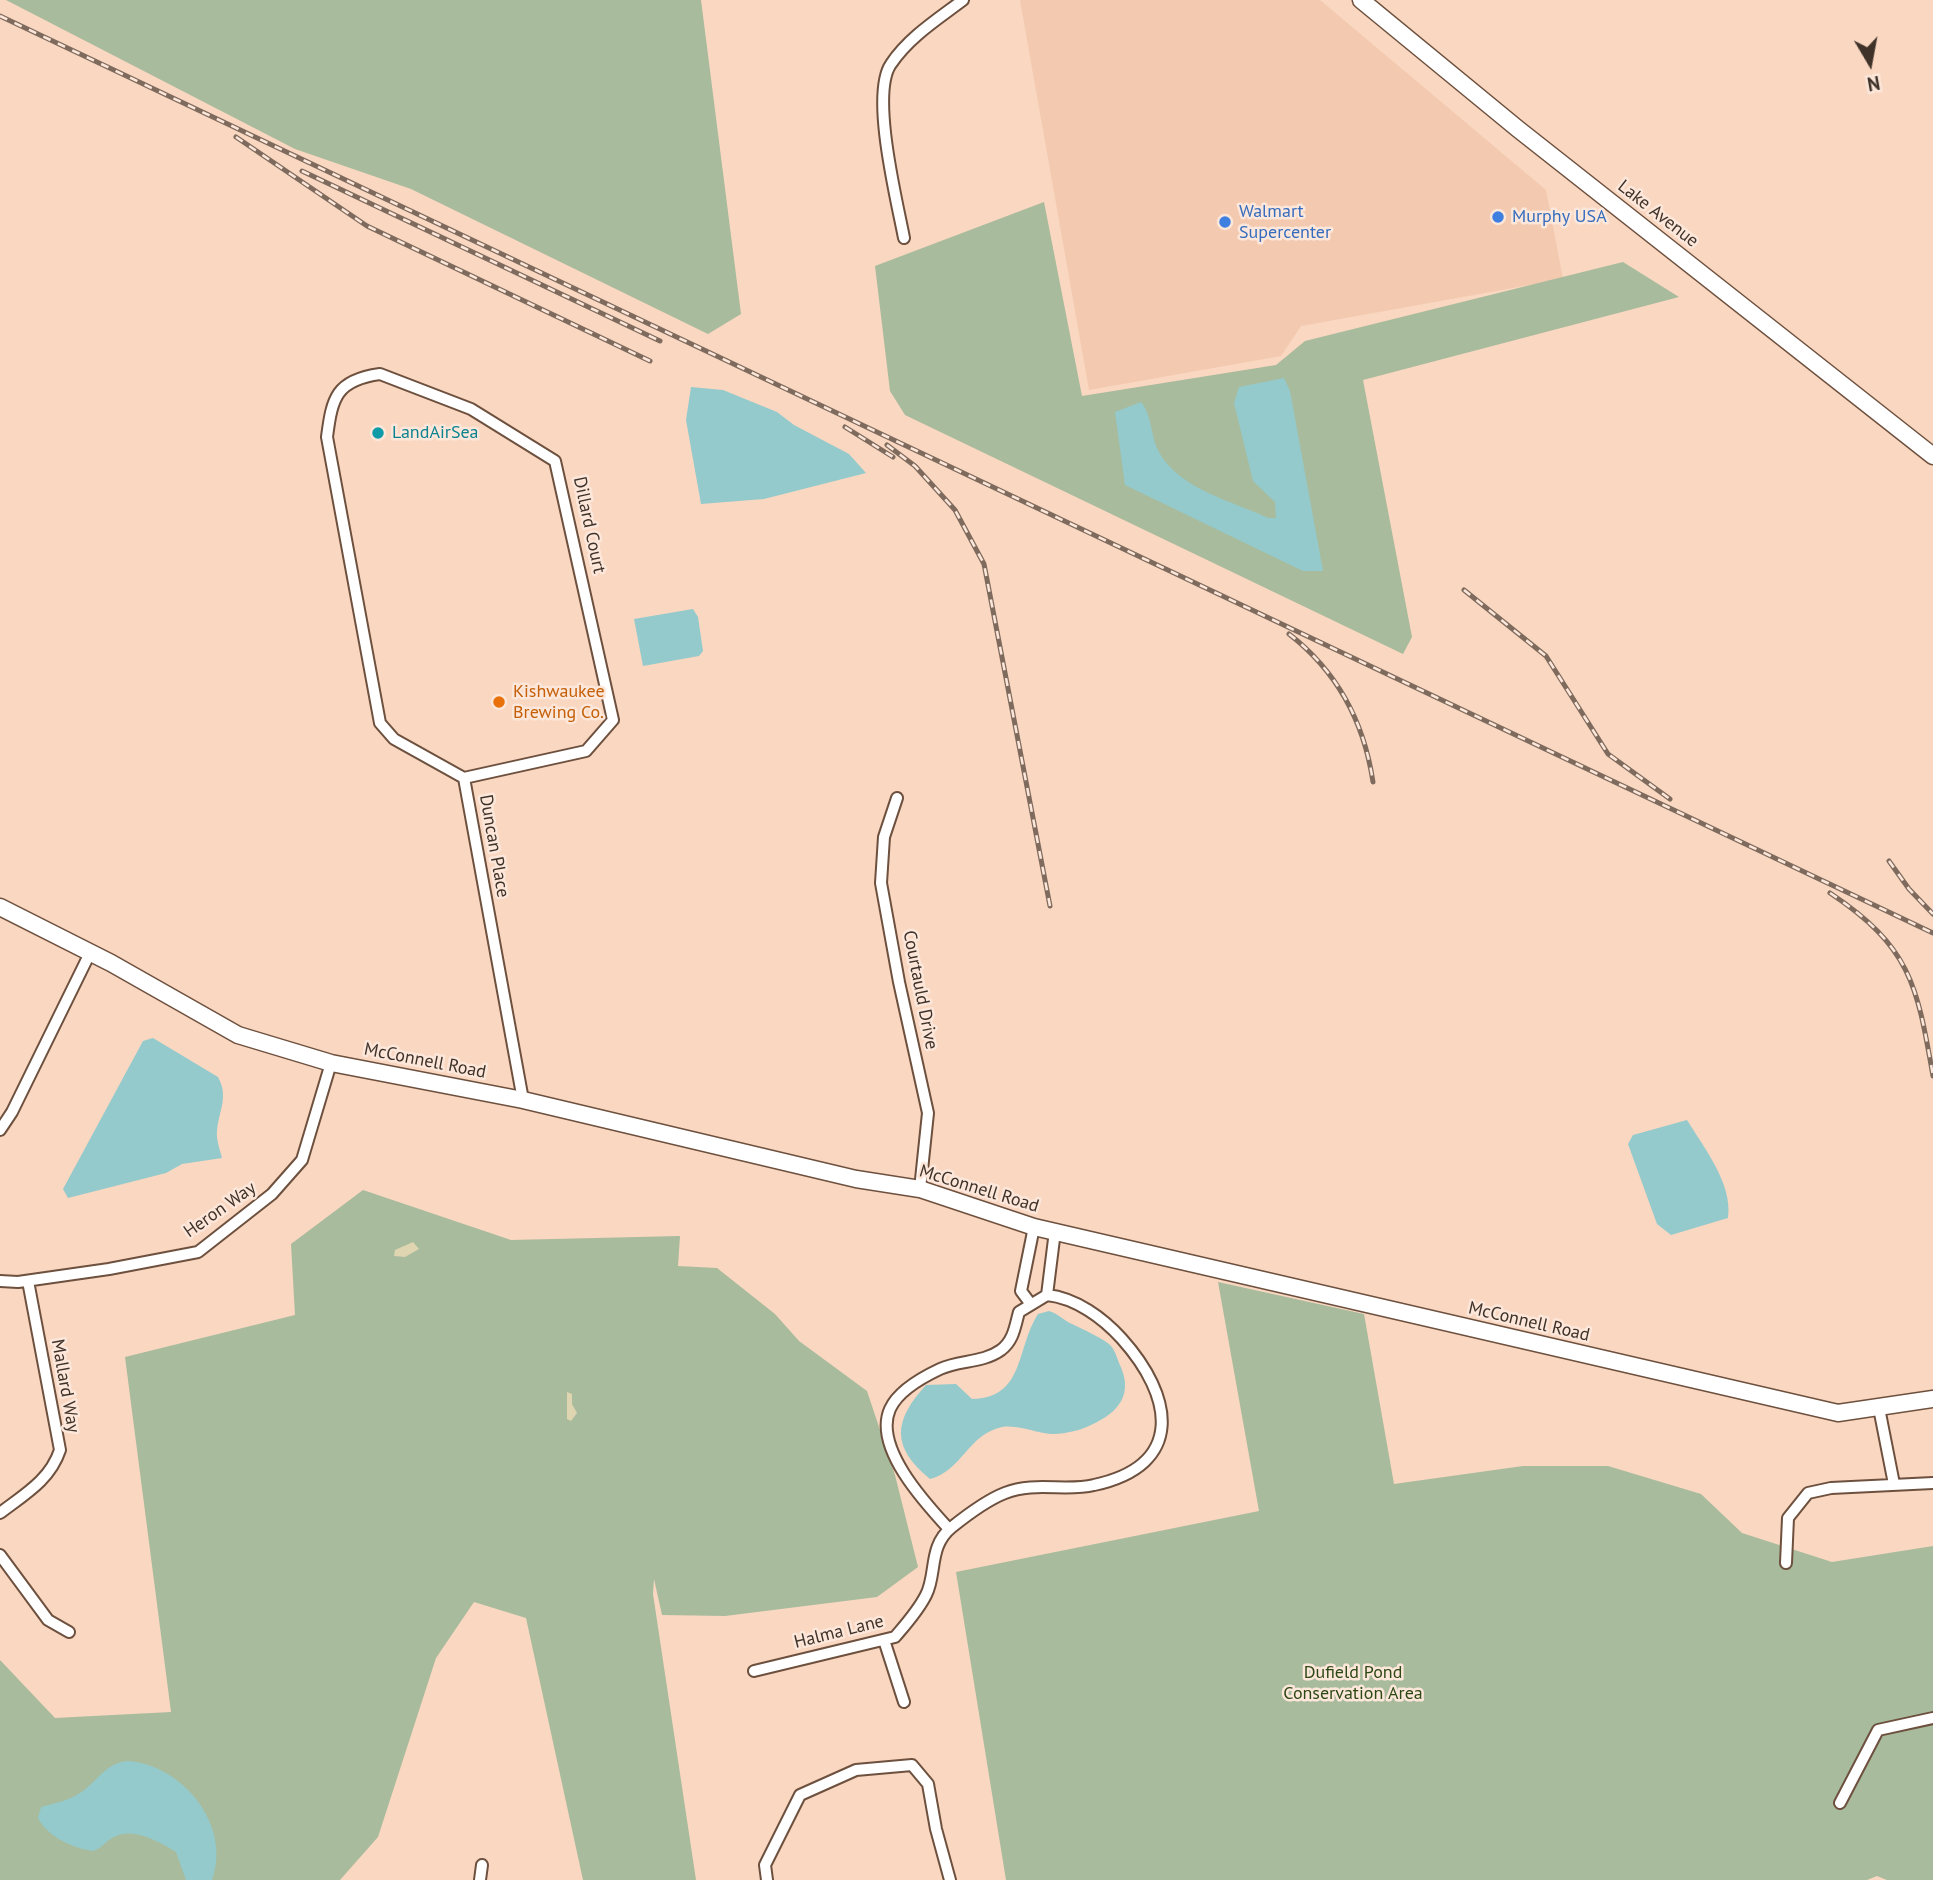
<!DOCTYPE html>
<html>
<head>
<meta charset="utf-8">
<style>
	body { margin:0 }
	#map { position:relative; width:1933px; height:1880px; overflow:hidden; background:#f9d7c1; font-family:"PT Sans",sans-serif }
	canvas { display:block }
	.north { position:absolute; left:1835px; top:28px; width:70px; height:70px; -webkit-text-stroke:5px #fce7da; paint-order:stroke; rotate:170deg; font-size:19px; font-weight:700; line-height:28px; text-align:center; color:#3f3229 }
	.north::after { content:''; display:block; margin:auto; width:24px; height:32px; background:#3f3229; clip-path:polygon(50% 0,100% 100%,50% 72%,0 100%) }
</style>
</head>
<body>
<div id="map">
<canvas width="1933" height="1880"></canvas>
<div class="north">N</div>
</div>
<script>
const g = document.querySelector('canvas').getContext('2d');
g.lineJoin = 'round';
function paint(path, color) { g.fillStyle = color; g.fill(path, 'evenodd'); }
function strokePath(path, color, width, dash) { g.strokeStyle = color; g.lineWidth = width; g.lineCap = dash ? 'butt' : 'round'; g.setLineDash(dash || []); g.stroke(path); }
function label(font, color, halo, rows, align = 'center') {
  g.font = font + ' "PT Sans",sans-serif'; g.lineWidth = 5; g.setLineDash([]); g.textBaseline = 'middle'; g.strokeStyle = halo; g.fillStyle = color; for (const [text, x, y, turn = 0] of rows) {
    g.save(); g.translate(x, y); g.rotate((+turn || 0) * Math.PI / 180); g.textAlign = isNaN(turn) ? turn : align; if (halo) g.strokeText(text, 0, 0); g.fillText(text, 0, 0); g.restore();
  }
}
const built = new Path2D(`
	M1020 0H1320L1546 190 1563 279 1301 326 1281 356 1089 390Z`);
const green = new Path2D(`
	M6 0H701L741 314 708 334 411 189 295 149Z
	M1044 202 1082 396 1276 365 1305 341 1623 262 1679 297 1363 380 1412 637 1403 654 905 415 890 391 875 266Z
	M363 1190 511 1240 680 1236 678 1266 717 1268 775 1314 799 1341 867 1391 895 1475 918 1567 877 1597 725 1616 662 1615 654 1579 653 1594 696 1880H583L526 1618 474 1602 436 1658 378 1837 340 1880H0V1660L55 1718 171 1712 125 1357 295 1315 291 1244Z
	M1218 1282 1364 1314 1394 1484 1523 1466H1608L1701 1494 1742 1533 1832 1562 1933 1546V1880H1887L1877 1876 1867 1880H1006L956 1572 1259 1511Z`);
const sand = new Path2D(`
	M413 1242 419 1249 405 1257 394 1256 395 1250Z
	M567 1392 572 1394V1404L577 1413 571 1421 567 1419Z`);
const water = new Path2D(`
	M1284 378 1290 391 1323 571H1303L1125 485 1115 412 1141 402C1153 417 1150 436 1159 452 1179 489 1232 501 1268 518H1276L1275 502 1253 481 1234 403 1239 387Z
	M691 387 723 390 777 412 794 425 849 454 866 473 764 499 701 504 686 420Z
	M693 609 698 617 703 651 699 656 643 666 634 619Z
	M153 1038 218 1077C229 1097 219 1110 217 1131 216 1139 220 1150 222 1158L182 1164 166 1173 68 1198 63 1189 143 1041Z
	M1687 1120C1704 1148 1733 1184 1728 1218L1671 1235 1657 1224 1628 1144 1633 1135Z
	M1049 1311C1059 1314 1063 1320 1072 1324 1084 1330 1098 1336 1109 1344 1114 1348 1117 1357 1119 1363 1134 1393 1120 1412 1091 1425 1079 1431 1058 1436 1044 1433 1031 1431 1016 1425 1002 1427 968 1434 962 1471 930 1479 891 1447 893 1421 926 1385L956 1384 972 1399C1025 1398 1016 1348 1038 1314Z
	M128 1761C183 1765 232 1826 212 1880H186L176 1852C157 1841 133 1826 112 1838 104 1843 102 1848 93 1851 72 1848 47 1836 38 1818L41 1807C56 1803 71 1800 83 1791 99 1779 106 1763 128 1761Z`);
const street = new Path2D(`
	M904 238C897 201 870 94 891 64 909 37 938 19 963 0
	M380 374 471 409 555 461 613 720 586 751 464 778 394 739 380 723 327 437C332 398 336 380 380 374Z
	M464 778 523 1100
	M897 798 884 837 881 883 899 982 928 1113 920 1189
	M0 1130 12 1112 90 953
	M0 1281 18 1282 109 1269 198 1252 272 1194 302 1160 331 1063
	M1047 1295 1055 1231
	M1030 1303 1021 1291 1034 1227
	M1879 1408 1894 1484
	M0 1513C25 1494 50 1480 60 1450L28 1281
	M949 1529C925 1503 873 1447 890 1409 898 1391 923 1377 940 1369 959 1360 983 1363 1001 1350 1014 1340 1015 1326 1019 1312L1047 1295
	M0 1555 48 1620 69 1632
	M1786 1563 1788 1518 1808 1493 1831 1488 1933 1483
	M884 1640 904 1702
	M754 1671 895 1637C906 1624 918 1611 926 1595 937 1574 928 1546 952 1527 967 1515 987 1500 1005 1493 1035 1481 1065 1492 1094 1485 1186 1465 1173 1396 1122 1339 1103 1318 1076 1298 1047 1295
	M1840 1803 1878 1730 1933 1718
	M480 1880 482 1865
	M767 1880 765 1865 800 1795 856 1770 912 1765 928 1784 936 1829 950 1880`);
const secondary = new Path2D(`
	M1361 0 1518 129 1933 456
	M0 907 111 963 238 1035 331 1063 523 1100 856 1179 920 1189 1034 1227 1838 1413 1933 1399`);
const rail = new Path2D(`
	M0 16 1933 933
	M236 137 367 226 650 361
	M302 171 660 341
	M845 427 893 457
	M887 445 915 466 955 510 984 564 1050 906
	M1464 590 1546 656 1608 754 1670 799
	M1289 634C1338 672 1364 722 1373 782
	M1889 861 1909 889 1933 914
	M1830 893C1911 947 1917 985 1933 1076`);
const markers = [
	[1498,217,7,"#3f7fe0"],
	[1225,222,7,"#3f7fe0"],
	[378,433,7,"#0f9aa8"],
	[499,702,7,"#e8710a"]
];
const shopNames = [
	["Walmart",1239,212],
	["Supercenter",1239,233],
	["Murphy USA",1512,217]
];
const streetNames = [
	["Lake Avenue",1658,214,38],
	["Dillard Court",589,525,78],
	["Duncan Place",494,846,80],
	["Courtauld Drive",920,990,79],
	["McConnell Road",425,1061,11],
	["McConnell Road",979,1189,17],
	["Heron Way",220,1210,-35],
	["McConnell Road",1529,1322,13],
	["Mallard Way",65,1386,80],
	["Halma Lane",839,1632,-14]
];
const cultureNames = [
	["LandAirSea",392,433]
];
const foodNames = [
	["Kishwaukee",513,692],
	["Brewing Co.",513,713]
];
const parkNames = [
	["Dufield Pond",1353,1673],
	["Conservation Area",1353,1694]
];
paint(built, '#f3c9af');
paint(green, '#a8bb9d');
paint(sand, '#dfd5b0');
paint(water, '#94cacc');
strokePath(street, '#6d503e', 14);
strokePath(secondary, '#6d503e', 19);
strokePath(street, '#fff', 10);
strokePath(secondary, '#fff', 16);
strokePath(rail, '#7f6b5d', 5);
strokePath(rail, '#fce7da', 2.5, [8]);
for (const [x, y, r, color] of markers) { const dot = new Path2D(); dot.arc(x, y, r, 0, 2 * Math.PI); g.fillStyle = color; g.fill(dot); strokePath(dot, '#fce7da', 2.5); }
label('18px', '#366cbe', '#fce7da', shopNames, 'left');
label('18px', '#3f3229', '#fce7da', streetNames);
label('18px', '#0d838f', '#fce7da', cultureNames, 'left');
label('18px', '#c56008', '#fce7da', foodNames, 'left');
label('18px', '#2c4814', '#fce7da', parkNames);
</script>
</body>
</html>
